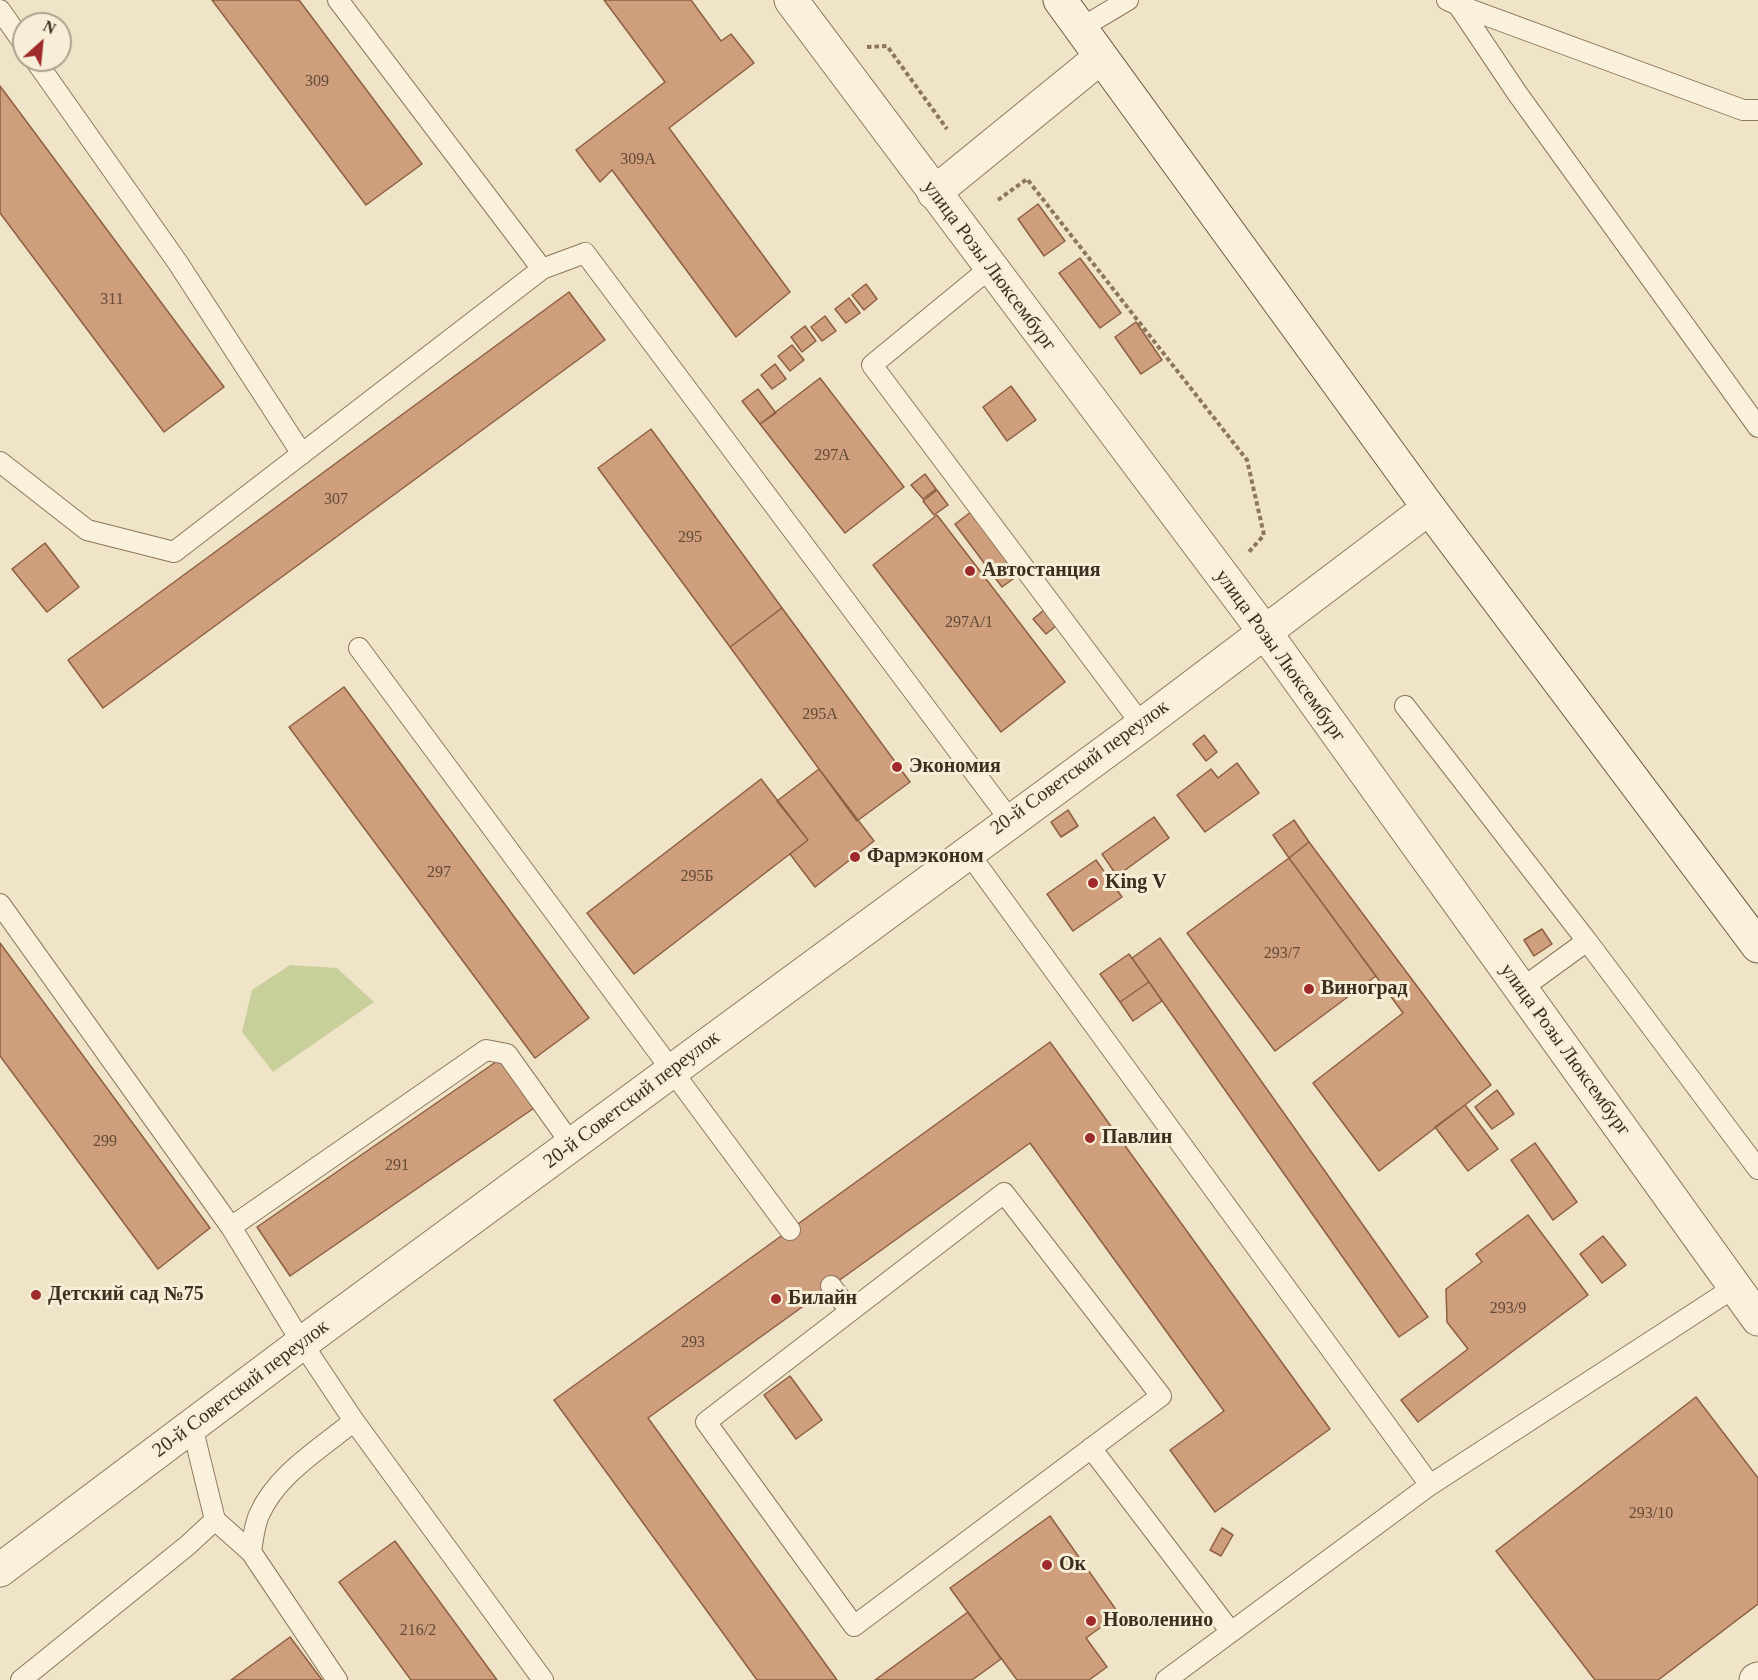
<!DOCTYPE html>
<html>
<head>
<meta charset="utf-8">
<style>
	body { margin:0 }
	#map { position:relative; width:1758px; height:1680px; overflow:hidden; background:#f0e4c8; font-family:Georgia,serif }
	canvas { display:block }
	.north { position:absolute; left:12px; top:12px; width:60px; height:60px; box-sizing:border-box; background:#f7eed8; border:2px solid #ada18e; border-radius:50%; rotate:27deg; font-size:16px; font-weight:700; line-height:24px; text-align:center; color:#3d2e20 }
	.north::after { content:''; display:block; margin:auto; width:21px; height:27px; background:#9e2a2b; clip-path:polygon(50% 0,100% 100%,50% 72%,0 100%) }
</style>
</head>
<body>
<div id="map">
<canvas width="1758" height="1680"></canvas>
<div class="north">N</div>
</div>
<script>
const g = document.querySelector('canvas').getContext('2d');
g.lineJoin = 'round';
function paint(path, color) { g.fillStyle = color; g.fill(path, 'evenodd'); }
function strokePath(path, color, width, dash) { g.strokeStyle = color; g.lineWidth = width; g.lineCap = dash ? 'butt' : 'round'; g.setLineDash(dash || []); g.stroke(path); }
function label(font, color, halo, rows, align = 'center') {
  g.font = font + ' Georgia,serif'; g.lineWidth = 6; g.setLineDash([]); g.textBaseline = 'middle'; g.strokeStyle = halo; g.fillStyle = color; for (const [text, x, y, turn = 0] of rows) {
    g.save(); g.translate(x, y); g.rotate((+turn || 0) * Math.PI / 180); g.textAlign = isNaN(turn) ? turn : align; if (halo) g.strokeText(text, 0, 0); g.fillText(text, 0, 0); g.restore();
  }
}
const green = new Path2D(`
	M290 965 337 968 374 1002 273 1072 242 1032 252 990Z`);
const building = new Path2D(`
	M212 0H299L422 164 366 205Z
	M604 0H691L721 41 731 34 754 63 669 128 790 292 736 337 612 170 600 182 576 150 665 82Z
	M0 86 224 387 164 432 0 213Z
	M1038 204 1065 241 1044 256 1018 219Z
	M1080 258 1121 313 1100 328 1059 273Z
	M866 284 877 299 864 310 852 295Z
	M569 292 605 340 103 708 68 660Z
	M849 298 860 313 846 323 835 309Z
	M825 316 836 331 822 341 811 327Z
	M1136 322 1162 360 1141 374 1115 337Z
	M805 326 816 341 802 352 791 337Z
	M792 345 804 360 790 371 778 356Z
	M775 364 786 379 772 389 761 375Z
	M820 378 904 487 845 533 760 424Z
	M1011 386 1036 420 1007 441 983 407Z
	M758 389 776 413 760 424 742 401Z
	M651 429 782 608 730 647 598 468Z
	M925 474 936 489 923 499 911 485Z
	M937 490 948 505 934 515 923 501Z
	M971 512 1010 564 1013 579 1002 587 955 524Z
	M937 515 1065 682 1001 732 873 565Z
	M45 543 79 587 47 612 12 569Z
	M782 608 910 782 857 821 730 647Z
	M1044 610 1056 626 1046 634 1033 619Z
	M344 687 589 1018 535 1058 289 727Z
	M1204 735 1217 752 1206 761 1193 744Z
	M1237 763 1259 793 1205 832 1177 795 1211 769 1218 778Z
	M819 769 874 841 815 887 790 854 808 840 777 801Z
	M761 779 808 840 634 974 587 913Z
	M1068 810 1078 826 1061 837 1051 822Z
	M1154 817 1169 838 1117 876 1102 854Z
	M1294 820 1309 842 1289 858 1273 835Z
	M1309 842 1491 1085 1379 1171 1313 1083 1403 1013 1289 858Z
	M1289 858 1376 976 1275 1051 1187 933Z
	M1096 860 1122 897 1073 931 1047 894Z
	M1542 929 1552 944 1534 956 1524 940Z
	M1160 938 1428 1317 1399 1337 1132 958Z
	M0 943 210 1228 158 1269 0 1056Z
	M1129 954 1149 982 1120 1002 1100 974Z
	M1149 982 1162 1001 1133 1021 1120 1002Z
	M1050 1042 1330 1429 1215 1512 1170 1450 1224 1411 1030 1143 648 1418 837 1680H757L554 1400Z
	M503 1057 537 1106 290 1276 257 1227Z
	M1497 1090 1514 1114 1492 1129 1475 1107Z
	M1465 1105 1498 1149 1468 1171 1435 1127Z
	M1535 1143 1577 1202 1553 1220 1511 1160Z
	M1528 1215 1588 1295 1418 1422 1401 1400 1468 1349 1447 1322 1446 1289 1482 1262 1476 1254Z
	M1603 1236 1626 1265 1602 1283 1580 1254Z
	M790 1376 822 1420 796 1439 764 1395Z
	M1696 1397 1758 1478V1604L1658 1680H1595L1496 1551Z
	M1050 1516 1119 1614 1086 1638 1107 1667 1089 1680H1017L950 1588Z
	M1222 1528 1233 1535 1221 1556 1210 1550Z
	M395 1541 497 1680H411L339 1582Z
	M968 1612 1001 1659 972 1680H875Z
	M290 1637 322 1680H231Z`);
const path = new Path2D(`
	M867 47 887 46 947 129
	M998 200 1027 179 1247 460 1264 535 1248 553`);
const lane = new Path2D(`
	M338 0 542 269
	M1447 0 1458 5 1517 93 1758 427
	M1458 5 1743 110H1758
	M0 10 24 44
	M1081 28 1128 0
	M35 60 178 263 302 454
	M990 268 872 365 1142 725
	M0 462 87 530 174 552 542 269 585 253 1010 820
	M359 648 790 1230
	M1405 706 1587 941
	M967 851 1430 1485
	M0 904 231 1227 486 1050 507 1054 572 1145
	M1521 989 1587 941 1758 1169
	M1004 1193 1161 1396 854 1626 706 1422Z
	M231 1227 302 1343 354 1421 543 1680
	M831 1286 850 1311
	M1091 1448 1231 1632
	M215 1520 251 1552 337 1680
	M251 1552C253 1540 254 1526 259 1515 277 1474 320 1449 354 1421
	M21 1680 188 1545 215 1520 192 1426
	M1166 1680 1430 1485 1735 1287`);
const street = new Path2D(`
	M791 0 1264 631 1758 1319
	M934 193 1101 57
	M0 1570 302 1343 1142 725 1429 508
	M1756 1680 1758 1679`);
const secondary = new Path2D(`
	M1060 0 1429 508 1758 946`);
const markers = [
	[970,571,6,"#9e2a2b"],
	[897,767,6,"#9e2a2b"],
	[855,857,6,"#9e2a2b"],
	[1093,883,6,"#9e2a2b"],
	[1309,989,6,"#9e2a2b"],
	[1090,1138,6,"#9e2a2b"],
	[36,1295,6,"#9e2a2b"],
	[776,1299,6,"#9e2a2b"],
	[1047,1565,6,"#9e2a2b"],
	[1091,1621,6,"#9e2a2b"]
];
const numberNames = [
	["309",317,82],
	["309А",638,160],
	["311",112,300],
	["297А",832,456],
	["307",336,500],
	["295",690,538],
	["297А/1",969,623],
	["295А",820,715],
	["297",439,873],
	["295Б",697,877],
	["293/7",1282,954],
	["299",105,1142],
	["291",397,1166],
	["293/9",1508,1309],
	["293",693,1343],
	["293/10",1651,1514],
	["216/2",418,1631]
];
const streetNames = [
	["улица Розы Люксембург",989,266,53],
	["улица Розы Люксембург",1280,656,54],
	["20-й Советский переулок",1080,768,-36],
	["улица Розы Люксембург",1565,1050,54],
	["20-й Советский переулок",632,1100,-37],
	["20-й Советский переулок",241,1389,-37]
];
const poiNames = [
	["Автостанция",982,571],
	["Экономия",909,767],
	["Фармэконом",867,857],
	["King V",1105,883],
	["Виноград",1321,989],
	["Павлин",1102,1138],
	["Детский сад №75",48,1295],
	["Билайн",788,1299],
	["Ок",1059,1565],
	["Новоленино",1103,1621]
];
paint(green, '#c9cf9b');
paint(building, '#cf9f7d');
strokePath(building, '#8d5f41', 1.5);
strokePath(lane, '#8d765c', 22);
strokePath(street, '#8d765c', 35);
strokePath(secondary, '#6f573f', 35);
strokePath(path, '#8d765c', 4, [4.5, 3]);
strokePath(lane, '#faf1dc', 20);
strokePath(street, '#faf1dc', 33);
strokePath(secondary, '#faf1dc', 33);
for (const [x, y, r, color] of markers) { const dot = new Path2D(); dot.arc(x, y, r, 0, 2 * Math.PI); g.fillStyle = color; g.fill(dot); strokePath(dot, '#f7eed8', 2); }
label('16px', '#624a37', null, numberNames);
label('20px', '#3d2e20', '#f7eed8', streetNames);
label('bold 20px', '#3d2e20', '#f7eed8', poiNames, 'left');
</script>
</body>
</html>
